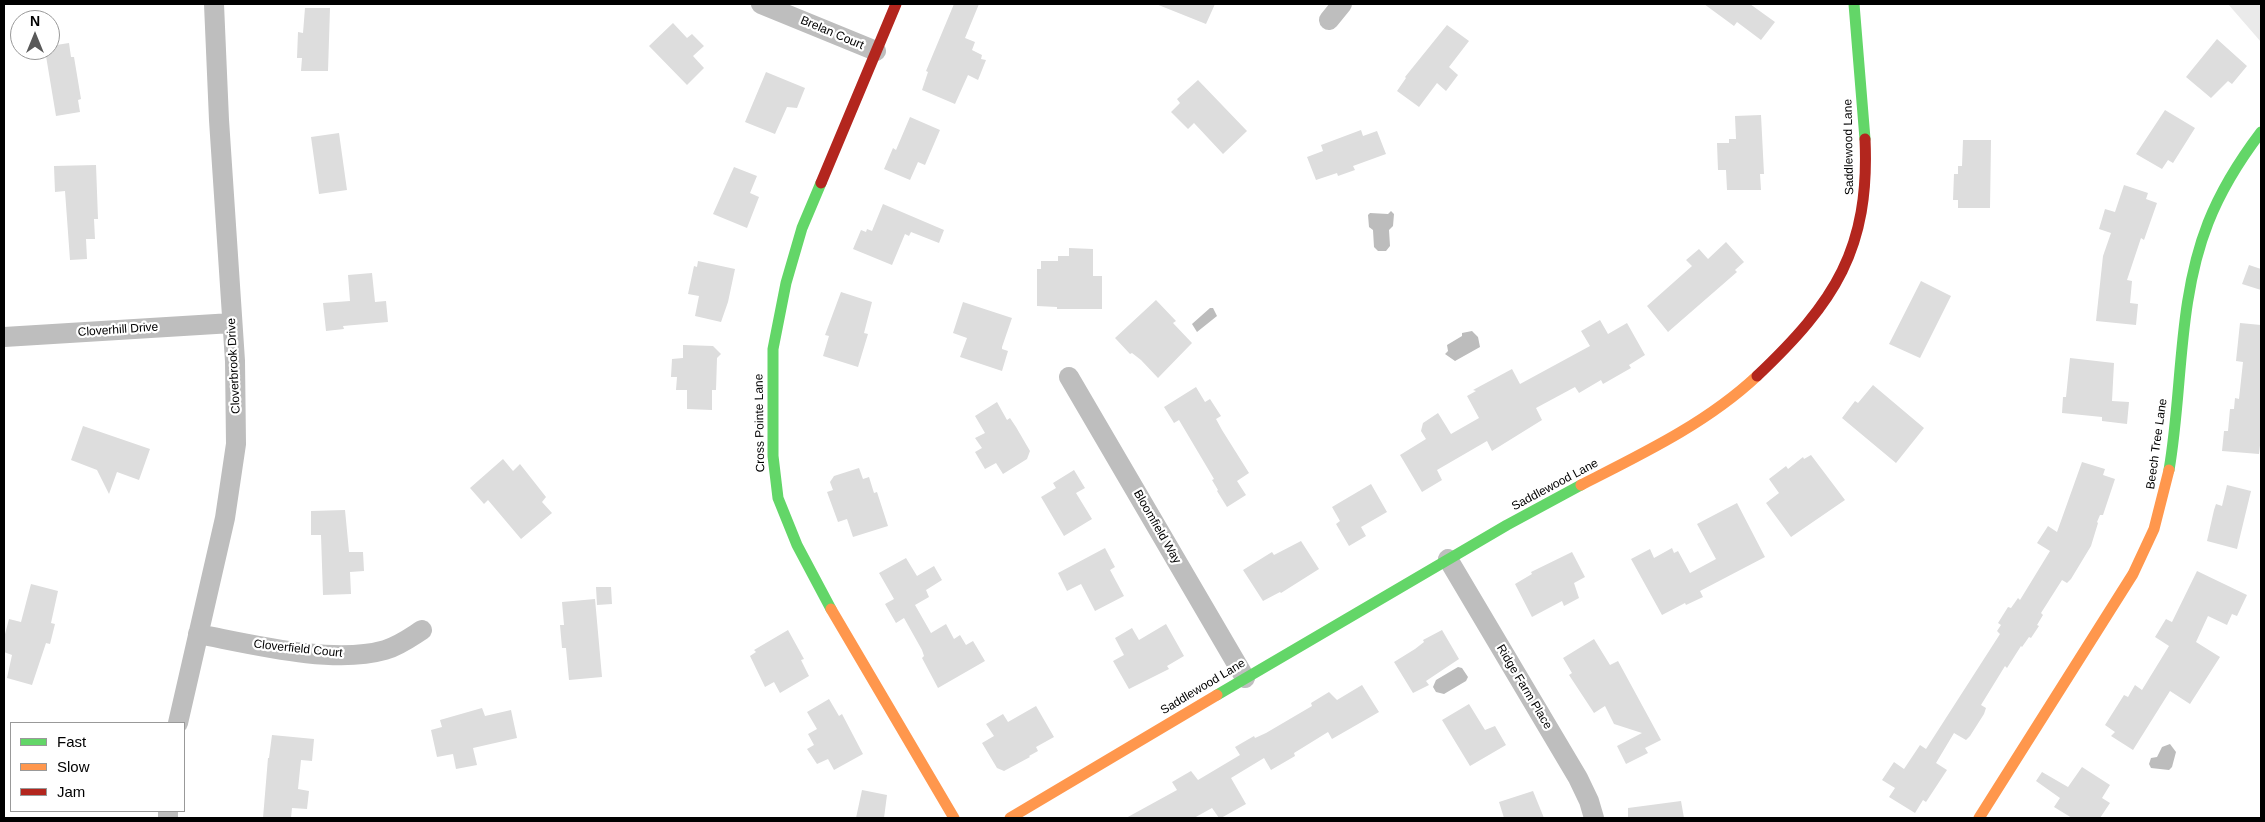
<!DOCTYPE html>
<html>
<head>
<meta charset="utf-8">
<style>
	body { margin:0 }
	#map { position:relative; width:2265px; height:822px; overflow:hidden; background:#fff; font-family:Arial,sans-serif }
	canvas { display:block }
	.frame { position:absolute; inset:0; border:5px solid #000; pointer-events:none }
	.legend { position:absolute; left:10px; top:722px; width:175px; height:90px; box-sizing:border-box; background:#fff; border:1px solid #999; margin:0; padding:6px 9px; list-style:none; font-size:15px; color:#000 }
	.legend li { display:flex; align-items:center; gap:10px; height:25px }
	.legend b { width:25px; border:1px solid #999 }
	.north { position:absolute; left:10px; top:10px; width:50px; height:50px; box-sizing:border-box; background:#fff; border:1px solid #999; border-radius:50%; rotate:0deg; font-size:14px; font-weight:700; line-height:20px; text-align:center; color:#000 }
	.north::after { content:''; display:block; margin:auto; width:18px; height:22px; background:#595959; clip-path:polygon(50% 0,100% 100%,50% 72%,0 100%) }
</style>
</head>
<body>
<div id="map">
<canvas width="2265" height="822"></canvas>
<div class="frame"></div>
<ul class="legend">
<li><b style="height:6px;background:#63d668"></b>Fast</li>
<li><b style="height:6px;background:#ff974d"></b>Slow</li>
<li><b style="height:6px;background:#b3261e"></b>Jam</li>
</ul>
<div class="north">N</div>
</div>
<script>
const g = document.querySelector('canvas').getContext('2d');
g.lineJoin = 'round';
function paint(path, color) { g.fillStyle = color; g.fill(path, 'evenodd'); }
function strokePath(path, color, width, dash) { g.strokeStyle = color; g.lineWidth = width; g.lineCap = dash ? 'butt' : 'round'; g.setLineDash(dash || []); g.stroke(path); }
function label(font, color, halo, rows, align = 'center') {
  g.font = font + ' Arial,sans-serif'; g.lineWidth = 4.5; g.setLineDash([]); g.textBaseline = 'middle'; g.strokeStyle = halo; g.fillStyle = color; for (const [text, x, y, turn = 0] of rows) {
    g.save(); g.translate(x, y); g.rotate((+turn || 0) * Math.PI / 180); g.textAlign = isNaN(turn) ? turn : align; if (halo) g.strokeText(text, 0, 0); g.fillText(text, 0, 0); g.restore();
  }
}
const green = new Path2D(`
	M2228 4H2261V42Z`);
const water = new Path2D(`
	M1391 211 1394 214 1393 226 1389 230 1390 246 1386 251H1378L1374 247 1373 230 1369 227 1368 215 1370 213 1388 214Z
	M1210 308H1213L1217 316 1197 332 1192 324Z
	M1472 331 1478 337 1480 347 1455 361 1445 354 1448 351 1447 345 1462 336V333Z
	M1458 667 1462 668 1468 677 1466 681 1444 694 1436 692 1433 687 1436 680Z
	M2170 744 2176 752 2172 767 2169 770 2151 768 2149 764 2151 758 2157 757 2162 747Z`);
const building = new Path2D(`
	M954 4H979L965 38 975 42 972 50 982 55 981 59 986 60 978 80 968 75 955 104 922 90 928 72 926 71Z
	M1156 4H1215L1206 24Z
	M1704 4H1750L1775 22 1761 40 1737 22 1734 26Z
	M305 8H330L328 71H301L302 58H297L298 32 303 33Z
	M673 23 687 38 692 34 704 46 693 56 704 68 687 85 649 46Z
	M1447 25 1469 41 1449 67 1458 75 1446 91 1437 83 1419 107 1397 91 1406 78 1405 77Z
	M2217 39 2247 66 2232 84 2228 81 2211 98 2186 77Z
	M69 43 71 57H74L81 99 78 100 80 112 56 116 45 50H50V46Z
	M766 72 805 88 797 108 787 107 775 134 745 122Z
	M1198 80 1247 131 1223 154 1194 123 1188 129 1171 112 1180 103 1177 99Z
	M2165 110 2195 128 2173 163 2168 160 2162 169 2136 154Z
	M1761 115 1764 174H1760L1761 190H1727L1726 170H1718L1717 143H1729V139H1736L1735 116Z
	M910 117 940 130 925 165 918 162 910 180 884 169 893 148 896 150Z
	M1361 130 1363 136 1377 131 1386 154 1353 166 1355 170 1338 176 1337 173 1316 180 1307 157 1323 151 1321 145Z
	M339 133 347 190 319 194 311 137Z
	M1963 140H1991L1990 208H1958V200H1953L1954 174H1958V166H1962Z
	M96 165 98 219H94L95 239H86L87 259 70 260 65 191 55 192 54 166Z
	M734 167 757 176 750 193 759 197 747 228 713 214Z
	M2124 185 2148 193 2146 199 2157 203 2144 240 2141 238 2127 280 2132 281 2130 303 2138 304 2136 325 2096 321 2103 256 2111 233 2099 229 2105 209 2115 212Z
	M883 204 944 230 939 243 911 232 909 236 905 234 892 265 853 249 861 230 866 232 867 229 872 231Z
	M1726 242 1744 262 1735 270 1737 272 1668 332 1647 306 1692 266 1686 260 1699 249 1708 259Z
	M1069 248 1093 249V276H1102V309H1057V307L1037 306V269H1041V261H1058V256H1069Z
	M698 261 735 269 728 302 721 322 695 316 699 296 688 294 694 266 697 267Z
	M2249 265 2261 269V290L2242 284Z
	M372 273 375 302 386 301 388 322 343 326 344 329 326 331 323 303 350 301 348 275Z
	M1921 281 1951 296 1920 358 1889 344Z
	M841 292 872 302 864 333 868 334 858 367 823 356 829 336 825 335Z
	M1156 300 1176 321 1173 323 1192 343 1158 378 1141 360 1132 353 1130 354 1115 338Z
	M963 302 1012 318 1002 347V349L1008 351 1002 371 960 357 967 338 953 333Z
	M1600 320 1608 334 1627 323 1645 355 1629 365 1631 368 1603 384 1601 380 1579 393 1575 387 1536 408 1542 420 1492 451 1487 441 1437 470 1442 480 1422 492 1400 455 1426 439 1421 431 1423 423 1438 413 1451 434 1479 418 1467 396 1476 391 1473 390 1512 369 1520 384 1590 346 1581 331Z
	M2240 323 2261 325V437L2259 454 2222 451 2224 431H2228L2230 409H2234L2235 398 2239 399 2243 362 2236 361Z
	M683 345 713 346 721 354 717 358 716 390H712V410L687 409V390H676L677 377H671L672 359 683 358Z
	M2070 358 2114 363 2112 401 2129 402 2127 424 2102 421V417L2062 413 2063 397H2066Z
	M1873 385 1924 428 1896 463 1842 418 1855 401 1858 403Z
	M1196 387 1205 402 1210 399 1221 416 1216 419 1222 430 1249 473 1237 481 1246 495 1227 507 1217 491 1218 490 1212 480 1214 479 1179 420 1174 423 1164 407Z
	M997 402 1007 420 1010 418 1016 427 1030 451 1027 459 1003 474 996 463 985 469 975 452 982 448 975 438 985 433 975 416Z
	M83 426 150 449 139 480 117 472 109 494 97 470 71 460Z
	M1811 455 1845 500 1791 537 1766 503 1779 493 1769 479 1786 466 1788 469 1803 457 1804 459Z
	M503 459 513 471 520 464 546 497 542 502 552 513 521 539 488 500 484 504 470 488Z
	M2082 462 2105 469 2103 475 2115 479 2103 515H2100L2097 522 2098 523 2091 546 2071 579 2067 583 2062 580 2041 613 2043 615 2037 625 2039 626 2031 638 2029 637 2022 647 2021 646 2007 668 2005 666 1981 705 1986 708 1984 714 1970 736 1966 740 1954 733 1936 763 1947 770 1926 802 1923 800 1915 813 1889 797 1895 788 1882 780 1894 762 1904 769 1920 745 1926 749 2000 634 1997 631 2001 625 1998 623 2008 607 2011 608 2018 598 2020 600 2050 551 2037 543 2048 526 2057 532Z
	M859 468 863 479 869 477 874 493 877 492 888 526 853 537 847 519 838 522 827 492 833 490 830 482 834 476Z
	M1074 470 1085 488 1076 493 1092 519 1064 536 1041 497 1056 488 1053 483Z
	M1371 484 1387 512 1361 527 1366 536 1349 546 1336 524 1340 521 1332 507Z
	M2227 485 2251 491 2237 549 2207 541 2214 510 2216 504 2222 506Z
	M1737 503 1765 557 1700 591 1703 597 1686 605 1685 603 1662 615 1631 559 1650 549 1654 558 1672 548 1674 553 1678 551 1690 573 1716 559 1697 524Z
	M345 510 349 552H363L364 571 350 572 351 594 323 595 321 535H311V511Z
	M1301 541 1319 569 1281 593 1280 592 1263 601 1243 570 1272 552 1274 555Z
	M1105 548 1115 567 1110 570 1124 596 1095 611 1081 584 1067 591 1058 573Z
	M1572 552 1585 577 1574 583 1579 598 1564 606 1562 601 1532 617 1515 584 1532 574 1531 572Z
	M906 558 917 576 934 566 942 580 926 590 929 597 915 605 931 633 946 624 954 639 960 635 966 645 973 641 985 661 938 688 922 658 924 656 922 650 904 618 896 623 885 604 894 599 879 573Z
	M2197 571 2247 595 2237 616 2232 614 2227 625 2208 616 2196 642 2220 657 2190 704 2170 691 2133 750 2111 736 2115 732 2105 725 2124 695 2128 697 2135 685 2142 690 2169 646 2155 637 2166 619 2172 622Z
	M31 584 58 591 51 623 55 624 50 644 46 643 32 685 7 678 12 655 4 652V638L9 619 21 622Z
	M596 587H611L612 604 597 605Z
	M595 599 602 677 569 680 566 648H562L560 625H564L562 602Z
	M1166 624 1184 656 1167 666 1169 669 1129 689 1113 661 1124 655 1115 638 1132 628 1139 640Z
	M788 630 804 659 801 660 809 676 780 693 774 682 765 687 750 656 756 652 754 650Z
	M1442 630 1459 659 1426 681 1429 685 1413 693 1394 662 1415 649 1424 642 1423 640Z
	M1594 639 1610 665 1618 661 1661 740 1645 748 1648 753 1626 764 1617 746 1642 733 1614 724 1605 706 1594 713 1569 675 1572 673 1563 658Z
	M1362 685 1379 712 1332 739 1328 732 1294 753 1295 756 1271 770 1264 758 1231 778 1246 804 1221 818H1219L1212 808 1194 818H1126L1177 790 1172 782 1191 771 1198 780 1240 755 1235 747 1254 736 1255 738 1266 733 1312 706 1311 703 1329 692 1337 700Z
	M829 699 839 716 842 714 863 754 834 770 828 759 817 764 807 749 814 745 808 734 817 729 807 712Z
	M1469 704 1485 730 1495 726 1506 745 1470 766 1442 720Z
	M1036 706 1054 737 1036 747 1038 751 1029 756 1030 757 1004 771 997 768 982 743 994 736 986 724 1003 714 1008 722Z
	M482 708 485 716 511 710 517 738 473 748 477 765 456 769 453 754 437 757 431 730 442 727 440 720Z
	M272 735 314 739 312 761 301 760 298 789 309 791 307 809 292 808 291 818H263L268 758H269Z
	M2082 767 2110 785 2102 798 2110 803 2100 818H2072L2054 807 2060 798 2036 781 2042 772 2068 787Z
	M862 790 887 795 884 818H856Z
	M1533 791 1544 818H1504L1499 802Z
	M1681 801 1684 818H1628V808Z`);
const street = new Path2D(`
	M761 4 876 51
	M1329 20 1342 4
	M4 337 232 323
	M1069 377 1245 678
	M1448 559 1578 778 1589 801 1594 818
	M198 634C251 644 333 665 385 650 399 646 411 637 422 630
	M178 723 225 518 236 444 235 361 219 120 214 4
	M168 818V811`);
const fast = new Path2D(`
	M1854 4 1865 139
	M821 183 802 228 786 283 773 349V456L778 498 797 545 831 609
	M2169 470C2183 389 2177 302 2208 223 2221 190 2239 161 2261 132
	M1217 695 1507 525 1581 485`);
const slow = new Path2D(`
	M1581 485C1642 454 1707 423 1757 376
	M831 609 954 818
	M1010 818 1217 695
	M1979 818 2133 574 2154 529 2169 470`);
const jam = new Path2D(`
	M821 183 896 4
	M1757 376C1835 302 1870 249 1865 139`);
const streetNames = [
	["Brelan Court",832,33,23],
	["Saddlewood Lane",1849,147,-91],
	["Cloverhill Drive",118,330,-4],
	["Cloverbrook Drive",234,366,-93],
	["Cross Pointe Lane",760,423,-91],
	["Beech Tree Lane",2157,444,-82],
	["Saddlewood Lane",1555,485,-28],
	["Bloomfield Way",1157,527,60],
	["Cloverfield Court",298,649,6],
	["Saddlewood Lane",1203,687,-31],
	["Ridge Farm Place",1524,687,59]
];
paint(green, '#eaeaea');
paint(water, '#bcbcbc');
paint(building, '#ddd');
strokePath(street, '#bebebe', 20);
strokePath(fast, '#63d668', 11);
strokePath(slow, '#ff974d', 11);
strokePath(jam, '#b3261e', 11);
label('12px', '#000', '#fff', streetNames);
</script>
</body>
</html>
